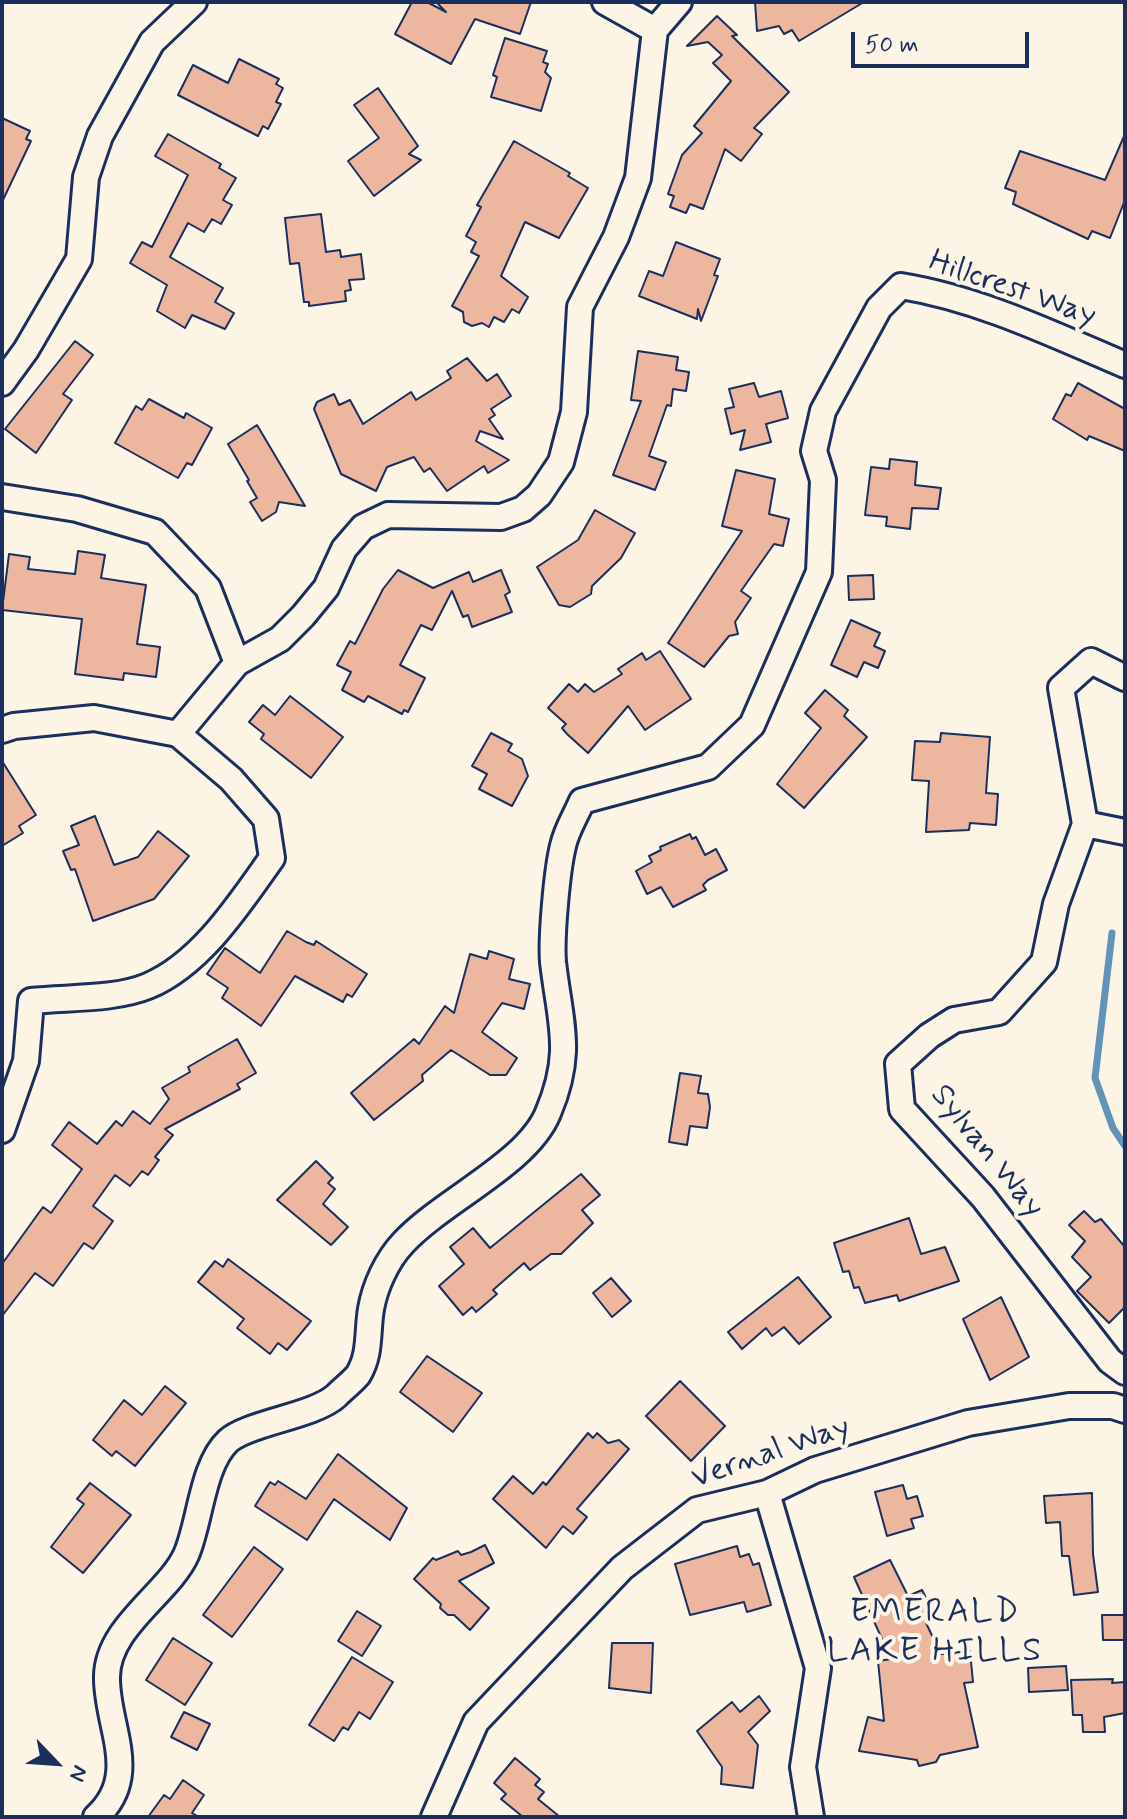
<!DOCTYPE html>
<html>
<head>
<meta charset="utf-8">
<style>
	body { margin:0 }
	#map { position:relative; width:1127px; height:1819px; overflow:hidden; background:#fcf5e5; font-family:Mynerve,sans-serif }
	canvas { display:block }
	.frame { position:absolute; inset:0; border:4px solid #1b2f5e; pointer-events:none }
	.north { position:absolute; left:16px; top:1723px; width:80px; height:80px; -webkit-text-stroke:6px #fcf5e5; paint-order:stroke; rotate:115deg; font-size:22px; font-weight:700; line-height:32px; text-align:center; color:#1b2f5e }
	.north::after { content:''; display:block; margin:auto; width:28px; height:36px; background:#1b2f5e; clip-path:polygon(50% 0,100% 100%,50% 72%,0 100%) }
	.scale { position:absolute; left:851px; top:32px; width:178px; height:36px; box-sizing:border-box; border:4px solid #1b2f5e; border-top:0; padding-left:10px; font-size:24px; line-height:28px; white-space:nowrap; color:#1b2f5e; -webkit-text-stroke:6px #fcf5e5; paint-order:stroke }
</style>
</head>
<body>
<div id="map">
<canvas width="1127" height="1819"></canvas>
<div class="frame"></div>
<div class="north">N</div>
<div class="scale">50 m</div>
</div>
<script>
const g = document.querySelector('canvas').getContext('2d');
g.lineJoin = 'round';
function strokePath(path, color, width, dash) { g.strokeStyle = color; g.lineWidth = width; g.lineCap = dash ? 'butt' : 'round'; g.setLineDash(dash || []); g.stroke(path); }
function paint(path, color) { g.fillStyle = color; g.fill(path, 'evenodd'); }
function label(font, color, halo, rows, align = 'center') {
  g.font = font + ' Mynerve,sans-serif'; g.lineWidth = 8; g.setLineDash([]); g.textBaseline = 'middle'; g.strokeStyle = halo; g.fillStyle = color; for (const [text, x, y, turn = 0] of rows) {
    g.save(); g.translate(x, y); g.rotate((+turn || 0) * Math.PI / 180); g.textAlign = isNaN(turn) ? turn : align; if (halo) g.strokeText(text, 0, 0); g.fillText(text, 0, 0); g.restore();
  }
}
const stream = new Path2D(`
	M1112 933 1095 1078 1113 1128 1125 1146`);
const building = new Path2D(`
	M412 2H427L446 12 436 2H531L520 34 475 19 451 64 395 34Z
	M755 2H864L799 41 792 30 784 34 779 26 757 31Z
	M717 16 737 35 732 36 789 92 754 128 762 134 741 161 725 149 703 209 690 204 686 213 670 207 674 196 668 194 682 155 702 133 694 126 731 81 713 63 722 55 708 42 687 46Z
	M505 38 547 51 543 62 548 64 545 72 551 78 541 111 491 97 497 77 493 75Z
	M239 59 279 79 276 84 283 88 276 102 281 104 268 129 263 126 258 136 178 95 193 65 228 83Z
	M378 88 418 146 409 154 421 160 374 196 348 161 379 138 354 105Z
	M2 118 30 131 26 139 31 141 2 202Z
	M168 134 221 164 219 168 236 178 223 200 232 205 221 224 212 219 204 232 188 223 170 257 223 288 215 302 234 313 225 329 192 315 185 328 157 311 167 285 130 263 142 242 152 247 188 175 155 156Z
	M1125 134V200L1110 238 1092 231 1088 239 1013 204 1016 192 1005 188 1020 151 1105 180Z
	M514 141 570 173 568 176 588 188 559 238 525 222 501 276 528 297 519 313 512 309 504 322 494 317 489 327 482 323 472 326 464 322 463 312 452 306 479 256 471 252 476 242 466 236 481 207 477 205Z
	M321 214 326 252 340 250 341 257 361 254 364 279 349 280 351 290 345 291 346 301 309 306V302H304L299 263 290 264 285 218Z
	M676 242 720 259 714 275 718 276 701 321 698 309 697 319 639 296 649 271 663 276Z
	M75 341 93 355 63 394 72 400 36 453 5 429Z
	M638 351 678 357 676 370 689 372 686 391 673 389 671 406 667 405 649 456 666 462 655 490 613 475 641 401 631 400Z
	M467 358 487 381 497 374 511 396 491 409 495 415 489 419 503 439 480 431 476 441 509 460 488 473 484 466 447 491 430 468 424 472 414 457 387 467 376 491 341 474 314 409 317 402 334 394 339 405 350 400 363 424 411 392 416 400 451 378 447 371Z
	M754 383 759 397 781 391 788 418 766 424 771 442 740 450 745 430 731 434 725 409 734 407 729 389Z
	M1078 383 1125 409V451L1089 436 1087 440 1053 419 1066 394 1071 396Z
	M149 399 184 418 186 413 212 428 192 465 187 463 178 478 115 443 136 406 142 410Z
	M257 425 305 506 279 502 276 512 262 521 250 502 257 498 247 481 249 480 228 444Z
	M890 459 917 462 915 485 941 488 938 509 912 508 910 529 886 526 887 517 865 515 871 467 889 469Z
	M736 470 775 479 769 514 789 519 783 546 774 544 741 591 751 598 735 622 738 634 729 636 704 667 668 643 742 531 722 526Z
	M595 510 635 533 621 558 592 586 591 594 570 607 559 605 537 567 578 540Z
	M78 551 105 555 101 578 146 585 137 644 160 647 156 677 124 673 123 680 75 674 82 619 2 610 9 554 30 557 28 569 75 574Z
	M398 570 433 588 469 572 473 582 501 570 510 592 505 595 512 612 472 627 468 615 463 617 452 591 432 630 421 625 400 665 425 678 408 712 404 710 402 714 368 696 364 702 342 690 351 672 337 665 350 641 355 644 383 589Z
	M873 575 874 599 849 600 848 576Z
	M851 620 880 633 874 646 885 651 878 668 864 662 857 677 831 665Z
	M660 651 691 699 645 730 628 706 588 753 567 734 562 728 566 724 548 708 569 684 578 692 585 684 594 692 622 674 618 669 642 653 646 660Z
	M825 690 848 710 844 716 867 737 804 808 777 784 821 728 805 713Z
	M290 696 343 737 311 778 261 739 264 734 249 722 263 705 275 715Z
	M491 733 512 744 508 751 522 759 528 776 512 806 479 789 487 774 472 766Z
	M941 733 990 737 986 793 998 794 996 825 970 823 969 830 926 832 929 781 912 780 915 741 940 742Z
	M2 761 36 815 19 826 23 833 2 846Z
	M95 816 114 865 138 857 158 831 189 856 154 899 93 921 75 869 71 870 63 851 79 845 71 826Z
	M690 834 692 839 696 837 705 855 716 849 727 870 708 880 703 885 706 890 673 907 661 887 647 894 636 871 652 862 649 856 661 850 660 847Z
	M287 931 306 942 314 945 316 941 367 974 352 997 347 994 343 1002 295 976 261 1026 222 998 228 988 207 974 225 948 260 973Z
	M489 951 514 959 509 979 530 984 524 1009 502 1003 482 1032 517 1058 506 1075H490L451 1050 422 1075 423 1081 374 1120 351 1093 414 1039 419 1044 445 1006 454 1013 470 954 487 959Z
	M237 1039 256 1073 237 1084 240 1089 165 1129 173 1135 155 1157 159 1160 148 1175 142 1171 130 1186 115 1175 93 1206 113 1221 93 1249 84 1243 53 1286 35 1273 2 1316V1264L43 1207 51 1213 82 1169 52 1145 69 1122 97 1144 116 1121 122 1126 133 1111 150 1124 169 1099 162 1088 190 1072 188 1067Z
	M680 1073 701 1076 698 1093 708 1094 710 1107 707 1128 690 1126 687 1145 669 1142Z
	M316 1161 333 1178 328 1183 335 1189 323 1204 348 1227 331 1245 277 1200Z
	M581 1174 600 1195 582 1210 593 1223 561 1254H551L530 1270 524 1263 493 1290 497 1294 476 1312 472 1307 463 1315 439 1286 464 1264 450 1247 473 1228 490 1248Z
	M1084 1211 1095 1222 1101 1219 1125 1247V1307L1109 1323 1077 1291 1091 1277 1072 1257 1085 1241 1069 1225Z
	M909 1218 921 1254 945 1247 959 1281 899 1301 897 1295 865 1303 859 1287 854 1288 849 1271 843 1272 834 1243Z
	M228 1259 311 1321 287 1350 278 1343 270 1354 237 1328 244 1319 198 1282 215 1261 223 1267Z
	M798 1277 831 1317 799 1344 784 1327 772 1336 766 1328 742 1349 728 1332Z
	M611 1278 631 1301 612 1317 593 1293Z
	M1001 1297 1029 1357 990 1380 963 1319Z
	M427 1356 482 1393 453 1432 400 1392Z
	M680 1381 725 1426 691 1461 646 1416Z
	M165 1386 186 1403 135 1466 116 1451 112 1456 93 1440 124 1400 142 1415Z
	M588 1433 593 1438 597 1433 608 1443 619 1440 629 1449 577 1509 587 1517 573 1534 563 1526 546 1548 493 1499 513 1476 533 1494 543 1482 546 1485Z
	M338 1454 407 1508 390 1540 334 1499 307 1540 255 1506 270 1482 275 1485 278 1481 306 1499Z
	M90 1483 131 1515 83 1573 51 1547 84 1504 77 1499Z
	M903 1485 907 1499 917 1496 923 1516 911 1519 914 1528 887 1536 875 1492Z
	M1092 1493 1093 1554 1098 1592 1074 1595 1069 1556H1062L1060 1522 1046 1523 1044 1496Z
	M485 1545 494 1563 459 1581 489 1608 470 1630 454 1615H448L440 1608 441 1604 414 1579 433 1558 436 1560 458 1551 461 1555 471 1552Z
	M737 1546 740 1557 749 1554 753 1565 759 1563 771 1605 747 1612 744 1602 690 1615 675 1564Z
	M254 1547 283 1569 232 1637 203 1615Z
	M890 1560 908 1596 922 1590 936 1618 926 1623 941 1654 970 1651 973 1682 964 1683 978 1747 940 1755 936 1762 919 1766 917 1760 859 1751 868 1717 884 1721 878 1661 891 1659 854 1577Z
	M357 1611 381 1626 362 1656 338 1641Z
	M1102 1615H1124L1125 1640H1103Z
	M173 1638 212 1663 185 1705 146 1680Z
	M612 1643H653L651 1693 609 1688Z
	M352 1657 393 1682 370 1719 359 1712 348 1730 343 1727 334 1741 309 1725Z
	M1066 1666 1068 1690 1029 1692 1028 1668Z
	M1113 1679 1112 1683 1125 1682V1713L1104 1717 1105 1732H1083L1082 1715H1073L1071 1680Z
	M759 1696 770 1711 748 1732 758 1745 753 1788 721 1784 722 1767 697 1731 732 1702 740 1712Z
	M184 1712 210 1724 197 1750 171 1737Z
	M515 1758 540 1779 535 1785 544 1792 538 1799 560 1817H523L501 1799 506 1794 494 1783Z
	M183 1780 204 1795 192 1813 199 1817H148L164 1795 170 1799Z`);
const minor = new Path2D(`
	M605 2 655 30
	M2 383 26 350 79 259 86 177 100 136 152 42 194 2
	M2 497 77 509 155 532 208 588 237 663
	M1125 678 1091 661 1061 688 1085 824 1056 904 1044 962 999 1012 954 1020 929 1036 898 1064 902 1109 983 1197 1110 1361 1125 1372
	M2 730 14 726 94 718 178 734 231 779 266 819 272 858C240 903 201 964 148 986 114 1000 67 997 31 1001L26 1061 2 1130
	M178 734 237 663 280 639 303 616 326 588 344 549 363 527 388 515 501 517 523 509 539 495 561 462 574 412 580 307 616 237 638 178 655 30 679 2
	M1085 824 1125 832
	M767 1493 818 1668 803 1767 811 1817
	M96 1817C142 1775 106 1726 107 1677 107 1627 168 1594 186 1555 200 1524 202 1465 228 1441 247 1423 314 1416 336 1396 342 1390 352 1382 358 1375 371 1354 367 1332 371 1309 375 1286 387 1260 403 1243 443 1200 527 1164 548 1113 574 1052 560 1023 553 962 551 938 557 870 563 846 566 831 576 815 582 801L708 767 752 725 819 572 823 480 814 451 823 411 879 308 901 286C980 299 1052 334 1125 365
	M434 1817 476 1722 622 1568 697 1510 767 1493 815 1470 968 1423 1069 1406H1113L1125 1410`);
const streetNames = [
	["Hillcrest Way",1012,290,19],
	["Sylvan Way",986,1152,51],
	["Vernal Way",771,1454,-19]
];
const neighbourhoodNames = [
	["EMERALD",935,1614],
	["LAKE HILLS",935,1653]
];
strokePath(stream, '#6194b6', 7);
paint(building, '#ecb69f');
strokePath(building, '#1b2f5e', 2);
strokePath(minor, '#1b2f5e', 30);
strokePath(minor, '#fcf5e5', 24);
label('32px', '#1b2f5e', '#fcf5e5', streetNames);
g.letterSpacing = '2px';
label('34px', '#1b2f5e', '#fcf5e5', neighbourhoodNames);
g.letterSpacing = '0px';
</script>
</body>
</html>
